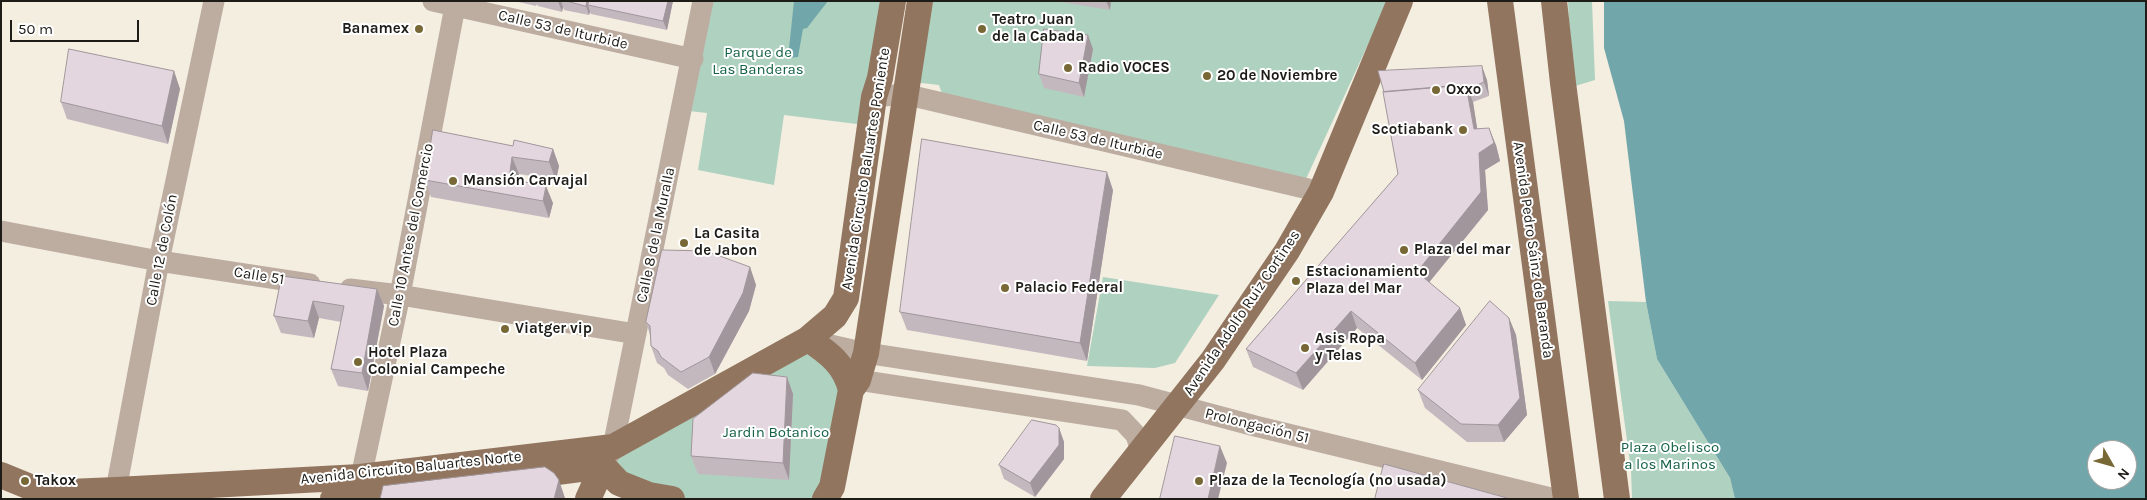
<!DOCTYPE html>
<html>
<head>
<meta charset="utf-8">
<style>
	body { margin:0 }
	#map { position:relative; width:2147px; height:500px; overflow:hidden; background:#f4eee1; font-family:Karla,sans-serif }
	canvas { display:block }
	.frame { position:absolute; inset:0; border:2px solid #1e1c17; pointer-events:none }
	.north { position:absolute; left:2087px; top:440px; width:50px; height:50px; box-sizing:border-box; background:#fff; border:1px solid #a5a4a2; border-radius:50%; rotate:128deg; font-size:14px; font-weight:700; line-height:20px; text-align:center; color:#1e1c17 }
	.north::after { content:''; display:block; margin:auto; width:18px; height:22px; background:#776836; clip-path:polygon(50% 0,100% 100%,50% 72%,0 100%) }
	.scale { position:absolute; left:10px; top:20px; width:129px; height:22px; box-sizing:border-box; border:2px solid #1e1c17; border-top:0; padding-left:6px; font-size:15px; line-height:18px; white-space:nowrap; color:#1e1c17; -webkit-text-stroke:4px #fff; paint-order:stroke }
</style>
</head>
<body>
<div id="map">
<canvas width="2147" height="500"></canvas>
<div class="frame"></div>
<div class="north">N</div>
<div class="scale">50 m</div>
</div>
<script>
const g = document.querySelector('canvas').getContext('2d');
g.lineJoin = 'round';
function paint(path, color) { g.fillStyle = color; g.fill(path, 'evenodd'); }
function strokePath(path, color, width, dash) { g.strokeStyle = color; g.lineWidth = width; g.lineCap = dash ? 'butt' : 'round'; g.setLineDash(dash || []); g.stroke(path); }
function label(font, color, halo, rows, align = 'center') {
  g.font = font + ' Karla,sans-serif'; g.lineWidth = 4; g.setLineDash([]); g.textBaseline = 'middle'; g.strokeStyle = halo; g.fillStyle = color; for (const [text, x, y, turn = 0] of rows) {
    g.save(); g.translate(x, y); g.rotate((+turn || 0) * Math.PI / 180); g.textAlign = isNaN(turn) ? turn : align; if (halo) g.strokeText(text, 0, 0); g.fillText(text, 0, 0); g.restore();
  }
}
const green = new Path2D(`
	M708 1H880L865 125 784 115 774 185 698 170 707 113 689 111Z
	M926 1H1388L1306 179 942 94 939 85 913 82Z
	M1568 1H1592L1595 80 1572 87Z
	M1103 277 1219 295 1175 363 1155 368 1087 366Z
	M1608 301 1646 302 1657 359 1730 478 1735 499H1632L1631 470Z
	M808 339 843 369 825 499H672L619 483 613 447Z`);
const water = new Path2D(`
	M794 1H828L807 28 803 29 798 57 788 58Z
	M1604 1H2146V499H1735L1730 478 1657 359 1646 302 1624 121 1604 48ZM2097 450H2127V480H2097Z`);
const minor = new Path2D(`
	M433 1 693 59
	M874 97 904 94 1321 192
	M1 231 159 261 310 284
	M350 289 400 295 636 334
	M813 341 866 353 1139 395 1255 426 1555 499
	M858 380 1122 420 1136 435 1141 452
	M608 457 613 447 703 1
	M358 491 400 295 456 1
	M116 499V490L159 261 214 1`);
const major = new Path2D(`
	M1500 1 1566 499
	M1554 1 1563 83 1617 499
	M808 339C829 353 845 365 851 390
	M603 466 619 483 649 495 672 499
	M1 475 45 493 116 490 360 477 613 447 808 339 835 316 846 298 874 97 880 78 893 1
	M519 477 603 466
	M333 499 416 490
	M588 499 603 466
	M825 499 832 487 851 390 858 380 866 353 920 1
	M1103 499 1213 360 1287 251 1321 192 1400 1`);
const wall = new Path2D(`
	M514 1H673L667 30 591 14 590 12 589 15 564 10 563 7 562 12 538 6 537 4 536 6Z
	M1060 1H1111L1110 10 1061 2Z
	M1093 49 1084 97 1044 88 1039 74Z
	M174 71 180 89 168 144 67 119 61 102Z
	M1487 80 1489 96 1473 102 1477 129 1496 145 1500 161 1485 170 1488 210 1429 282 1460 308 1466 325 1422 380 1357 328 1303 390 1253 367 1246 349 1398 174 1384 92Z
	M513 146 553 149 559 166 556 180 519 174 518 181 553 203 549 218 431 197 425 180Z
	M1113 190 1087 361 907 330 900 312Z
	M750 267 756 285 749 311 715 374 688 389 668 375 664 368 657 363 651 346 650 335 646 322Z
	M282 276 377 289 384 306 368 391 338 386 331 369 341 322 319 318 314 338 281 333 274 316Z
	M1509 318 1516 335 1527 415 1504 442H1467L1425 408 1418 390Z
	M787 377 793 394 789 480 698 474 691 456Z
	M1059 428 1064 442V459L1035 497 1004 479 999 465Z`);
const shadedWall = new Path2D(`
	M558 1H561L563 7 562 12Z
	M587 1H593L588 5 590 12 589 15 586 6Z
	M668 1H673L667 30 663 21Z
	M1106 1H1111L1110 10Z
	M1088 35 1093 49 1084 97 1079 83Z
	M1482 66 1487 80 1489 96 1484 82Z
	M174 71 180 89 168 144 162 126Z
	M1466 85 1473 102 1480 146 1474 129Z
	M1489 128 1496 145 1500 161 1485 170 1488 210 1423 290 1417 272Z
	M553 149 559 166 556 180 549 162Z
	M512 157 519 174 515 197 509 179Z
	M1107 172 1113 190 1087 361 1080 343Z
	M546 186 553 203 549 218 543 201Z
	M750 267 756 285 749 311 715 374 709 357Z
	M377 289 384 306 368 391 362 373Z
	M313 301 319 318 314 338 308 321Z
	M1460 308 1466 325 1422 380 1415 363Z
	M1351 311 1357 328 1303 390 1296 373Z
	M1509 318 1516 335 1527 415 1504 442 1498 425Z
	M787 377 793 394 789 480 783 463Z
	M1059 428 1064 442V459L1035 497 1030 483Z
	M1220 446 1227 463 1218 499H1208Z
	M559 480 565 498V499H554Z`);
const building = new Path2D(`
	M567 1H587L586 6Z
	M589 1H668L663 21 588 5Z
	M1044 29 1088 35 1079 83 1039 74Z
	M69 49 174 71 162 126 61 102Z
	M1482 66 1484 82 1468 89 1466 85 1384 92 1378 71Z
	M1466 85 1474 129 1489 128 1494 143 1479 153 1481 192 1417 272 1460 308 1415 363 1351 311 1296 373 1246 349 1398 174 1383 92Z
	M433 130 513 146 514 140 553 149 549 162 512 157 509 179 546 186 543 201 425 180Z
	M922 139 1107 172 1080 343 900 312Z
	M662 250 706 251 750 267 743 293 709 357 681 372 661 357 658 351 651 346 650 326 646 322Z
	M282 276 377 289 362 373 331 369 344 306 313 301 308 321 274 316Z
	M1490 301 1509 318 1520 398 1498 425 1461 424 1418 390Z
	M753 373 787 377 783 463 691 456 693 419Z
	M1032 420 1056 425 1059 428V445L1030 483 999 465Z
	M1175 436 1220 446 1208 499H1160Z
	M1384 464 1507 498V499H1375Z
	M545 467 554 473 559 480 554 499H380L383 486Z`);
const markers = [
	[419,29,5,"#776836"],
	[982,29,5,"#776836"],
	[1068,68,5,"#776836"],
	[1207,76,5,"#776836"],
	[1436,90,5,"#776836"],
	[1463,130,5,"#776836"],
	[453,181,5,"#776836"],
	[684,243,5,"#776836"],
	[1404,250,5,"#776836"],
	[1296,281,5,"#776836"],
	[1005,288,5,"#776836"],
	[505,329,5,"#776836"],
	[1305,348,5,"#776836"],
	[358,362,5,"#776836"],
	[25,481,5,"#776836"],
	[1199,481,5,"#776836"]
];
const poiNames = [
	["Teatro Juan",992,20],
	["de la Cabada",992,37],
	["Banamex",409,29,"right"],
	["Radio VOCES",1078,68],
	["20 de Noviembre",1217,76],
	["Oxxo",1446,90],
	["Scotiabank",1453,130,"right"],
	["Mansión Carvajal",463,181],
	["La Casita",694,234],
	["de Jabon",694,251],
	["Plaza del mar",1414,250],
	["Estacionamiento",1306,272],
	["Plaza del Mar",1306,289],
	["Palacio Federal",1015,288],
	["Viatger vip",515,329],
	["Asis Ropa",1315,339],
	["y Telas",1315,356],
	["Hotel Plaza",368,353],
	["Colonial Campeche",368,370],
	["Takox",35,481],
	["Plaza de la Tecnología (no usada)",1209,481]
];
const streetNames = [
	["Calle 53 de Iturbide",563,30,13],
	["Calle 53 de Iturbide",1098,140,13],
	["Avenida Circuito Baluartes Poniente",866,169,-81],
	["Calle 10 Antes del Comercio",411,235,-79],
	["Calle 8 de la Muralla",656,235,-78],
	["Calle 12 de Colón",162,250,-79],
	["Avenida Pedro Sáinz de Baranda",1533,250,82],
	["Calle 51",259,276,9],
	["Avenida Adolfo Ruiz Cortines",1242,313,-56],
	["Prolongación 51",1257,426,14],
	["Avenida Circuito Baluartes Norte",411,468,-6]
];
const parkNames = [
	["Parque de",758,53],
	["Las Banderas",758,70],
	["Jardin Botanico",776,433],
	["Plaza Obelisco",1670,448],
	["a los Marinos",1670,465]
];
paint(green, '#afd2c0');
paint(water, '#71a7aa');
strokePath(minor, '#bdada1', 21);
strokePath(major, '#92755f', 26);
paint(wall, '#c4b8bf');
paint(shadedWall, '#a0969b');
paint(building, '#e4d6de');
strokePath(building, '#a0969b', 1);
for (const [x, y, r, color] of markers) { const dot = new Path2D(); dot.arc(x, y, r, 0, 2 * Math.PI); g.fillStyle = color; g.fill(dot); strokePath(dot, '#fff', 2); }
label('bold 15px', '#1e1c17', '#fff', poiNames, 'left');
label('15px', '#1e1c17', '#fff', streetNames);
label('15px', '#156246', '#fff', parkNames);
</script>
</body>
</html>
